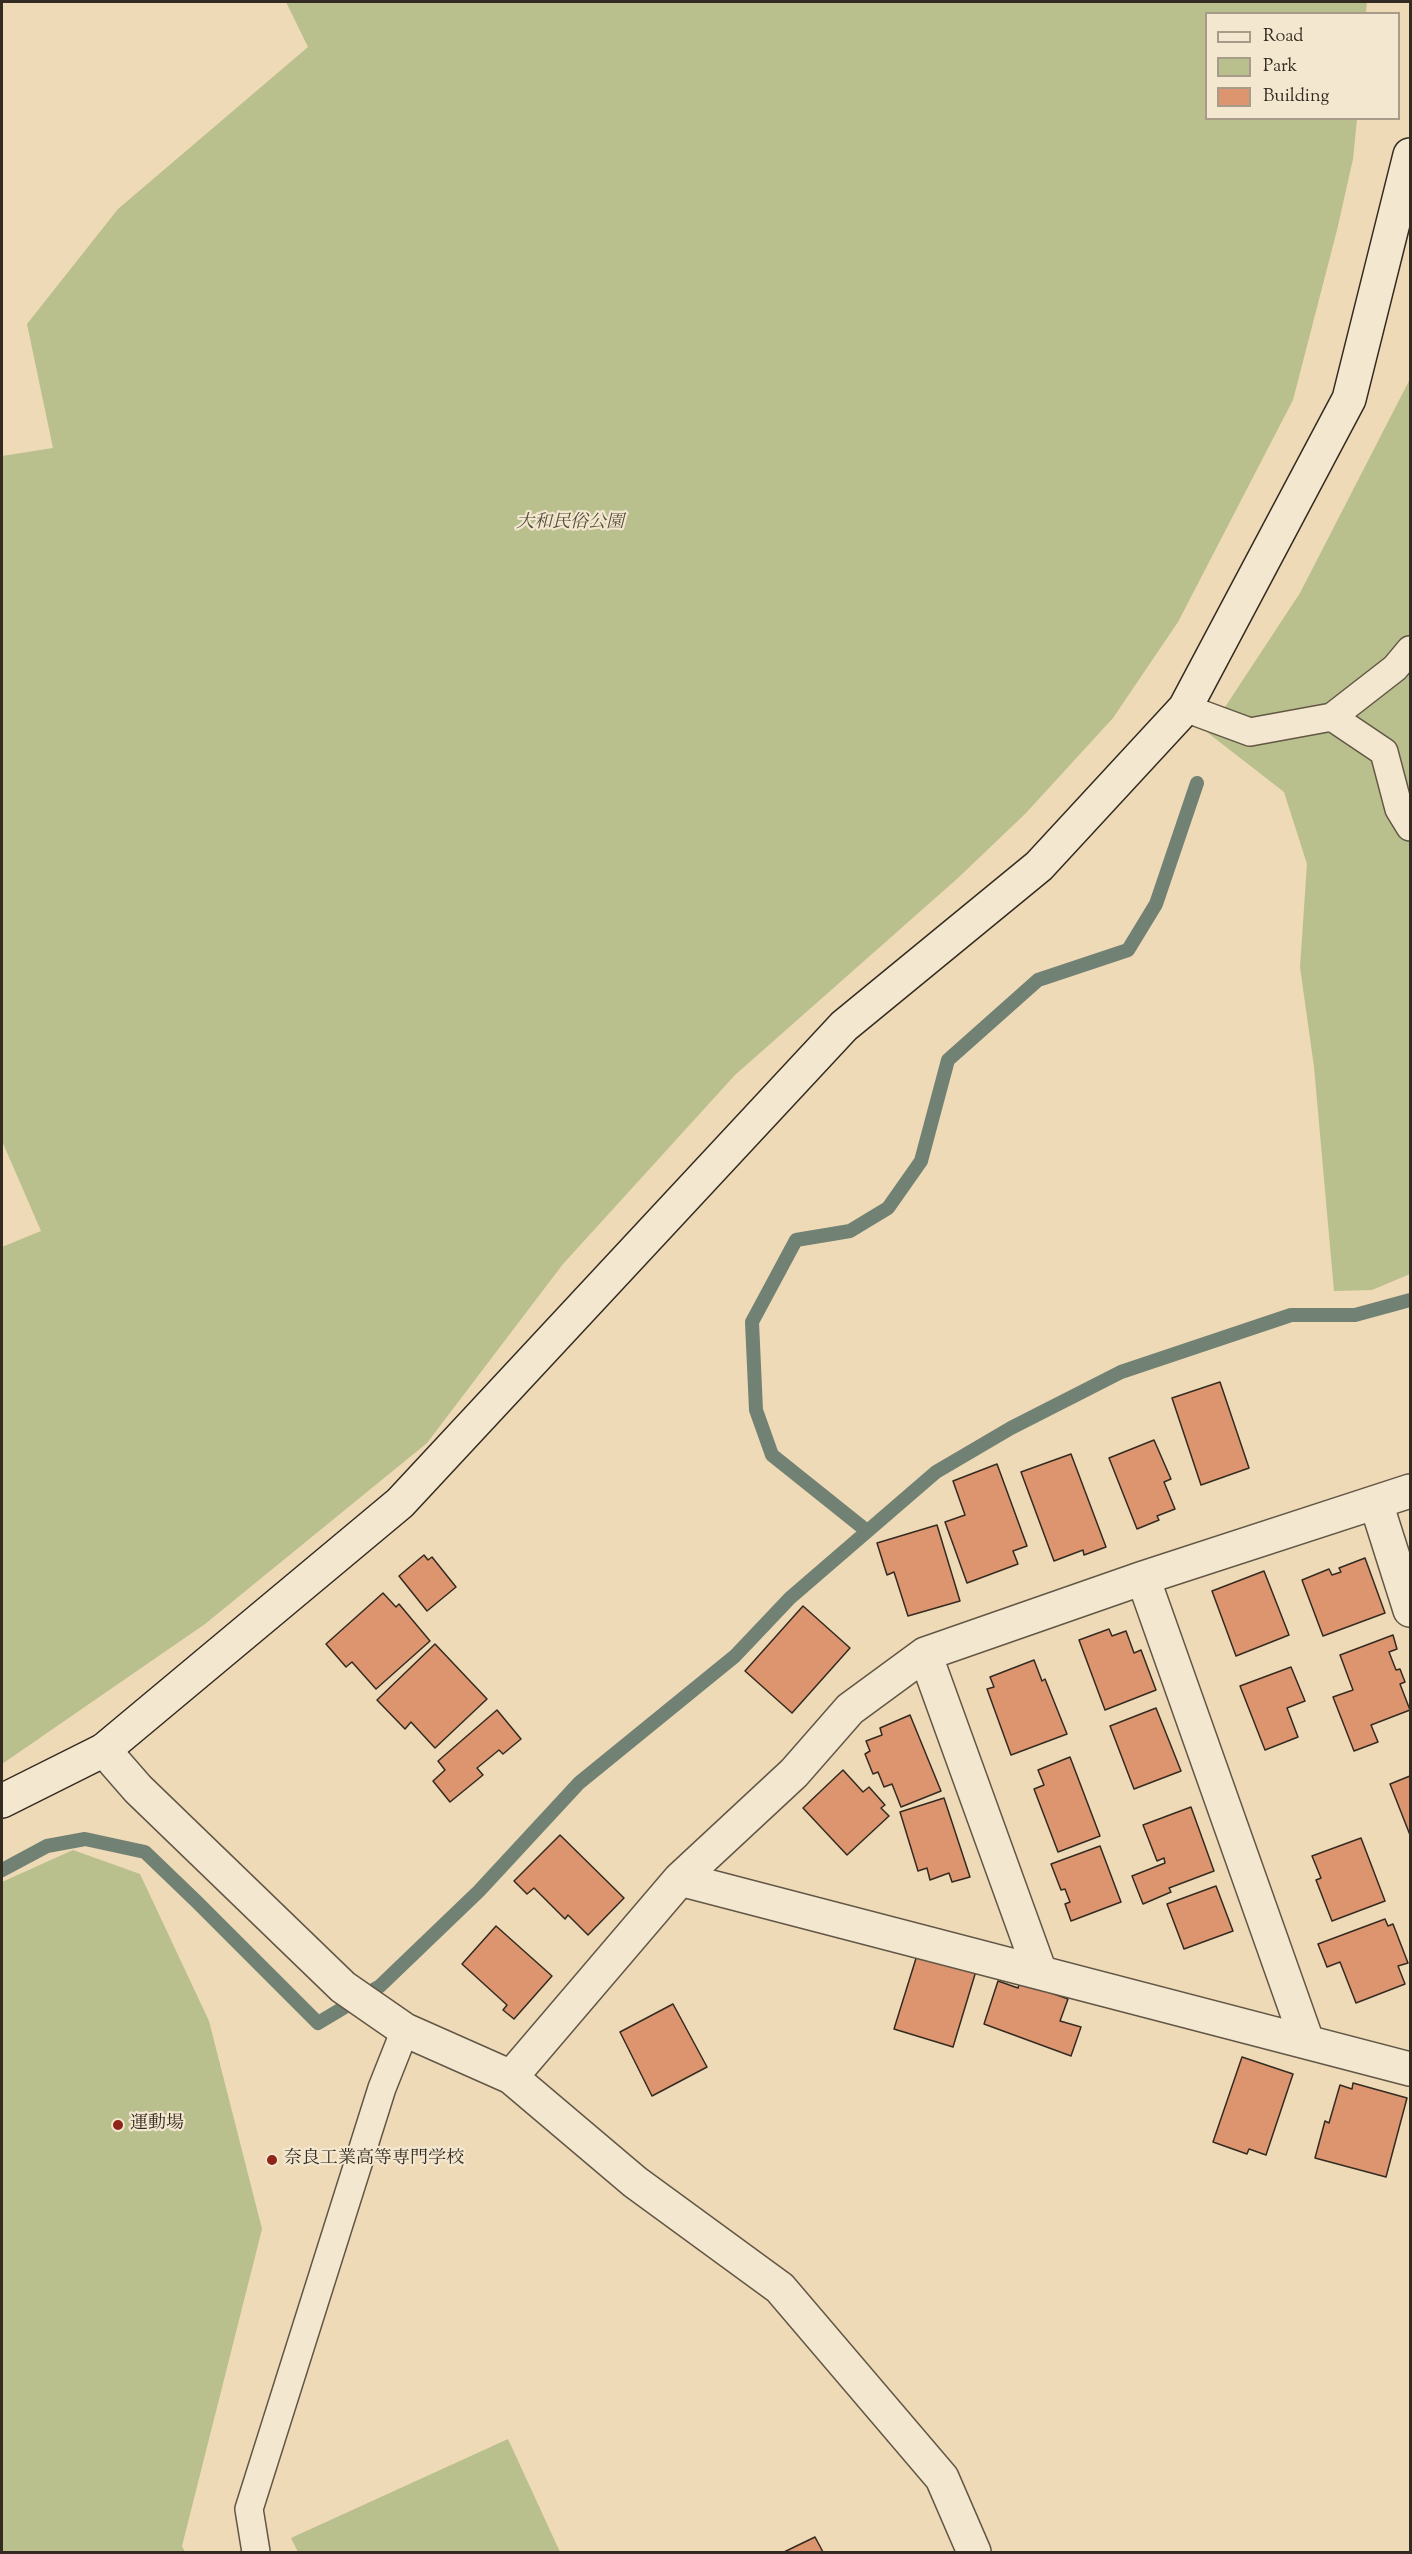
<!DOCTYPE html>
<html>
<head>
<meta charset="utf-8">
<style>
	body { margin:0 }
	#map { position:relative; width:1412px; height:2554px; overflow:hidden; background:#eedab6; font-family:"Sorts Mill Goudy",serif }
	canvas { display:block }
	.frame { position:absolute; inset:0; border:3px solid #332b21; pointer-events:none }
	.legend { position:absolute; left:1205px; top:12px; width:195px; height:108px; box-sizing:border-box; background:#f4e7d0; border:2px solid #a79c8a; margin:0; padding:8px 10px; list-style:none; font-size:18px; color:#332b21 }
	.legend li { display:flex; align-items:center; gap:12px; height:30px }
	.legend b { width:30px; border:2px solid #a79c8a }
</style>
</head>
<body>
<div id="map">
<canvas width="1412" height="2554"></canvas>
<div class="frame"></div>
<ul class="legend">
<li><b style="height:8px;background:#f4e7d0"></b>Road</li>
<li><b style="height:16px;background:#b9bf8d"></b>Park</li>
<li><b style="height:16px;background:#dd9570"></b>Building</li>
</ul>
</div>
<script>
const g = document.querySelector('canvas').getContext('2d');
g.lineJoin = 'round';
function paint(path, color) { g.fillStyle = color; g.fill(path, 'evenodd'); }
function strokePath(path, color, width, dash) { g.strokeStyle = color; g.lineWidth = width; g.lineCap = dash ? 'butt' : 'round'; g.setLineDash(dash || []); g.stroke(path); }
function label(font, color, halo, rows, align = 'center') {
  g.font = font + ' "Sorts Mill Goudy","Noto Serif JP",serif'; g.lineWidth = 4.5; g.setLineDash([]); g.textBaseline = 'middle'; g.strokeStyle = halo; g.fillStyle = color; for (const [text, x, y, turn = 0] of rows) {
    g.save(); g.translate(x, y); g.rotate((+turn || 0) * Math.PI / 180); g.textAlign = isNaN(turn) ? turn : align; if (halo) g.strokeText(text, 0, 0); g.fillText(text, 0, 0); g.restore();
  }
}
const green = new Path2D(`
	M286 2H1367L1366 13 1206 14V118L1357 119 1353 159 1337 230 1293 400 1178 622 1113 718 1026 813 958 878 735 1075 563 1264 427 1443 205 1624 2 1764V1247L41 1231 2 1141V456L53 448 27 324 118 209 308 47Z
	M1410 379V1274L1372 1290 1334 1291 1314 1067 1300 967 1307 864 1284 792 1208 733 1300 593Z
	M73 1850 140 1874 209 2021 262 2229 182 2546 185 2552H2V1882Z
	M508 2439 560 2552H298L291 2538Z`);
const stream = new Path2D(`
	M867 1531 772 1455 756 1410 752 1322 796 1240 850 1231 888 1208 921 1161 948 1060 1038 980 1128 950 1156 904 1197 783
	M2 1870 47 1846 85 1839 145 1852 197 1902 318 2023 380 1986 479 1891 579 1783 735 1656 790 1598 936 1472 1011 1428 1121 1372 1291 1315H1355L1410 1300`);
const building = new Path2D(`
	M1220 1382 1249 1468 1201 1485 1172 1398Z
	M1154 1440 1171 1479 1164 1482 1175 1509 1157 1516 1159 1520 1137 1529 1109 1458Z
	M1071 1454 1106 1547 1084 1555 1083 1550 1054 1561 1021 1472Z
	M997 1464 1027 1546 1013 1551 1018 1564 967 1583 945 1522 965 1515 953 1481Z
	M937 1525 960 1601 908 1616 894 1572 887 1575 877 1543Z
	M424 1555 428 1560 432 1557 456 1587 427 1611 399 1576Z
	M1365 1558 1385 1613 1323 1636 1302 1580 1329 1569 1332 1575 1341 1572 1339 1568Z
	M1264 1571 1289 1635 1236 1656 1212 1591Z
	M383 1593 396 1607 399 1604 430 1641 376 1689 352 1662 346 1667 326 1644Z
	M803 1606 850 1648 792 1713 745 1671Z
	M1109 1629 1112 1636 1126 1631 1134 1653 1141 1650 1156 1690 1105 1710 1079 1640Z
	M1393 1635 1397 1649 1389 1652 1396 1670 1400 1669 1405 1682 1400 1684 1410 1710 1371 1725 1378 1742 1354 1751 1333 1697 1353 1690 1340 1655Z
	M435 1644 487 1699 435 1748 411 1722 405 1729 377 1700Z
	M1034 1660 1042 1681 1045 1679 1067 1734 1011 1755 987 1689 994 1687 990 1677Z
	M1291 1667 1305 1701 1287 1708 1298 1737 1265 1750 1240 1686Z
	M1156 1708 1181 1771 1134 1789 1110 1726Z
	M497 1710 521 1739 503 1754 499 1750 477 1768 483 1775 450 1802 433 1781 445 1770 438 1761Z
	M910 1715 941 1791 901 1807 892 1784 884 1787 878 1772 873 1774 865 1754 870 1751 866 1741 882 1735 880 1728Z
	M1070 1757 1100 1836 1058 1852 1034 1789 1044 1785 1038 1770Z
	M843 1770 863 1792 869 1787 885 1805 881 1808 889 1816 847 1855 803 1808Z
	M1410 1776V1835L1390 1784Z
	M944 1798 970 1877 952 1882 949 1873 930 1880 927 1868 918 1871 900 1812Z
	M1191 1807 1214 1871 1169 1888 1171 1892 1143 1904 1132 1876 1165 1863 1164 1858 1157 1861 1143 1825Z
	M560 1835 624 1898 588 1935 568 1915 565 1919 534 1888 527 1894 514 1881Z
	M1361 1838 1385 1901 1332 1921 1316 1880 1321 1878 1312 1856Z
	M1100 1846 1121 1902 1071 1921 1065 1904 1070 1902 1065 1889 1061 1890 1051 1864Z
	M1216 1886 1233 1931 1184 1949 1167 1904Z
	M1385 1919 1388 1926 1393 1924 1408 1963 1398 1966 1405 1984 1356 2003 1340 1962 1327 1967 1318 1944Z
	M496 1926 552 1976 514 2019 503 2010 507 2005 462 1964Z
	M918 1952 976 1971 953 2047 894 2029Z
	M998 1981 1018 1988 1020 1982 1068 1999 1060 2021 1081 2027 1071 2056 984 2024Z
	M673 2004 707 2067 652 2096 620 2032Z
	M1242 2057 1293 2074 1266 2155 1249 2149 1247 2154 1213 2142Z
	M1353 2083 1407 2098 1386 2177 1315 2158 1325 2121 1329 2123 1340 2085 1352 2089Z
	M815 2537 823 2552H784Z`);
const lane = new Path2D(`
	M1185 708 1250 732 1332 717 1395 668 1410 650
	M1332 717 1384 752 1399 809 1410 827
	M256 2552 249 2509 382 2088 405 2030`);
const street = new Path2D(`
	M1376 1503 1410 1610
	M1143 1578 1307 2041
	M925 1654 1040 1972
	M104 1750 138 1789 343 1987 405 2030 511 2077 635 2182 780 2288 942 2478 974 2552
	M680 1879 1410 2069
	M511 2077 680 1879 794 1773 850 1709 925 1654 1143 1578 1410 1491`);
const secondary = new Path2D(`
	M2 1801 104 1750 400 1503 844 1026 1039 866 1185 708 1349 399 1410 155`);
const markers = [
	[118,2125,6,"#8f2418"],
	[272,2160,6,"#8f2418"]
];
const parkNames = [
	["大和民俗公園",570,524]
];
const poiNames = [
	["運動場",130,2125],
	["奈良工業高等専門学校",284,2160]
];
paint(green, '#b9bf8d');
strokePath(stream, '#718173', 14);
paint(building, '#dd9570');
strokePath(building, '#332b21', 1.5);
strokePath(lane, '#625746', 30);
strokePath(street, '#625746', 36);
strokePath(secondary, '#332b21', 36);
strokePath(lane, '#f4e7d0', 27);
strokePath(street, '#f4e7d0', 33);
strokePath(secondary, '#f4e7d0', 33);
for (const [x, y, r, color] of markers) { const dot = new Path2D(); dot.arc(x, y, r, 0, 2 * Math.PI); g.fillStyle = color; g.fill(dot); strokePath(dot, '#f4e7d0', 2); }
label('italic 18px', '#54503c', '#f4e7d0', parkNames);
label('18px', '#332b21', '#f4e7d0', poiNames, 'left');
</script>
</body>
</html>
